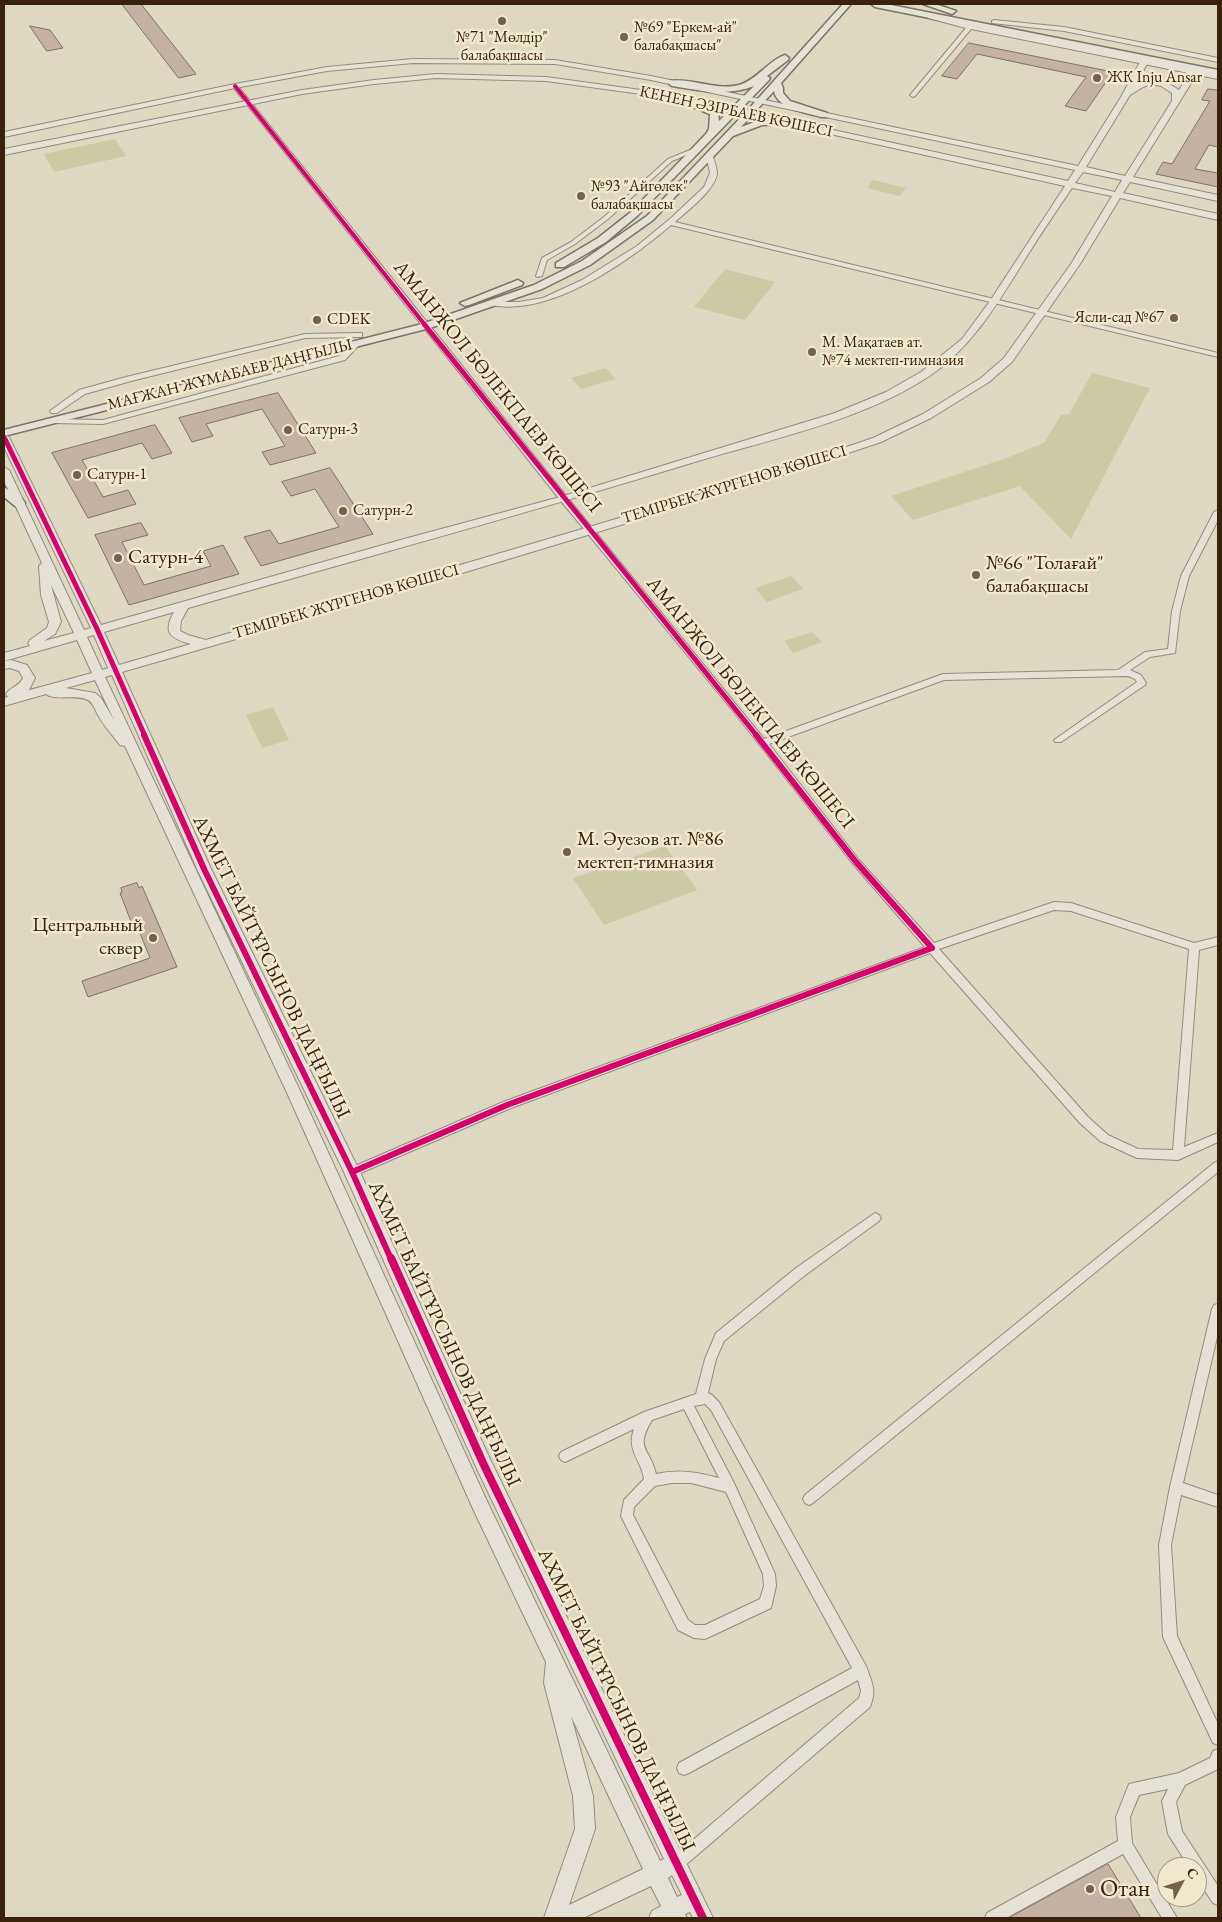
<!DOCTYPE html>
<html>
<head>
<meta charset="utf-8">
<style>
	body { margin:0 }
	#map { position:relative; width:1222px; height:1922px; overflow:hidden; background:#ded7c1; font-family:"EB Garamond",serif }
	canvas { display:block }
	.frame { position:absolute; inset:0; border:5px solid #39220d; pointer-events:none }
	.north { position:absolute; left:1157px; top:1857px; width:50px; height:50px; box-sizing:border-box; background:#f1e9cf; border:1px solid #a79981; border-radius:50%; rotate:50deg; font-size:14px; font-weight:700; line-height:20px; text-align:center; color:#39220d }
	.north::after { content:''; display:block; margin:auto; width:18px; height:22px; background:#73614c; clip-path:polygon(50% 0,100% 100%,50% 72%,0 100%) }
</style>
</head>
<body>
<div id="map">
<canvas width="1222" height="1922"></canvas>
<div class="frame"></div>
<div class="north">С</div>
</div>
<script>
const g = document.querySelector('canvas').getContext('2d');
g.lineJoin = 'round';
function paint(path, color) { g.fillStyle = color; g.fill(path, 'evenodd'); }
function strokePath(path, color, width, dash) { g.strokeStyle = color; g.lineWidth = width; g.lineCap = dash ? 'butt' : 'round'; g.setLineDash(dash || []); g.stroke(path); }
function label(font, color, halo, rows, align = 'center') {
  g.font = font + ' "EB Garamond",serif'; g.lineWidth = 5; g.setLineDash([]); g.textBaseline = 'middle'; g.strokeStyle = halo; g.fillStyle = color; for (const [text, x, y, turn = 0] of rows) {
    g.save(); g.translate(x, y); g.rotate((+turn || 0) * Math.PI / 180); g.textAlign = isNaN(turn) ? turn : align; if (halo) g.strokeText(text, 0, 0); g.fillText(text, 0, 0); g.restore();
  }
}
const green = new Path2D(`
	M115 139 126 156 54 172 44 154Z
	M873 180 906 188 900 196 867 188Z
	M725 269 775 282 745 320 694 307Z
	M606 368 616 379 581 389 571 378Z
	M1092 373 1150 388 1071 539 1020 486 913 520 891 496 1004 459 1044 443 1061 415 1069 414Z
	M792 576 803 589 767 602 755 588Z
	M812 632 822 642 793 653 784 641Z
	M273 707 289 740 262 748 246 715Z
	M665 846 697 890 604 925 573 878Z`);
const building = new Path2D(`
	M122 4H141L196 74 179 78Z
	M30 26 50 30 63 48 47 51Z
	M969 43 1113 72 1086 111 1065 106 1086 77 977 54 957 79 942 76Z
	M1208 89 1217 90 1218 89V147L1209 145 1195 169 1218 173V187L1156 174 1163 162 1172 164 1210 101 1202 100Z
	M278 393 316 453 270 465 262 452 285 446 262 409 206 424 213 436 192 442 179 418Z
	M155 425 172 453 152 459 142 443 82 460 103 497 128 490 136 504 88 518 52 453Z
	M330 468 373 534 261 566 244 537 270 530 279 544 339 527 315 489 291 496 282 482Z
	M141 523 148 535 122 542 144 585 211 566 203 551 223 545 239 574 129 605 95 535Z
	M137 883 139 888 142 886 177 967 88 997 82 981 150 958 136 923 132 924 120 893H122L121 888Z
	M1108 1864 1141 1918H1009Z`);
const minor = new Path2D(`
	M930 15 951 22 1218 75V79L971 29 915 96 913 97 910 95 911 94 966 28 928 18V16Z
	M994 20 1064 27 1218 58V62L1064 31 992 23V21Z
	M233 85H237L567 497 764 739 943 674 1118 670 1145 652 1168 649 1172 611 1181 576 1214 512 1218 510V520L1189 576 1180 611 1175 653 1150 657 1130 670 1141 675 1146 683 1145 685 1061 742H1055L1054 740 1137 682 1135 679 1128 676 944 680 769 744 859 860 934 943 1054 902 1071 903 1194 943 1218 937V945L1199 950 1184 1147 1218 1133V1142L1178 1160 1137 1158 1100 1141 1080 1123 930 953 511 1108 356 1175 352 1177 348 1175 347 1172 348 1169 503 1102 925 947 853 864 733 711 561 501 233 87ZM1054 910 1071 911 1189 949 1173 1150 1138 1149 1108 1135 1088 1117 939 949Z
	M695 148 700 149 672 161 608 219 575 244 547 260 542 276 537 277 536 276 542 258 571 242 604 217 668 159Z
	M709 152 712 154C714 160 717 167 717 174 715 190 687 211 675 222L1218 353V357L671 225C628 262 550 317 491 305V303L493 302H519L543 298 582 280 637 246 671 218 704 187 710 173 706 154Z
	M359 333H362V337L305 338 131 381 85 394 57 413H51L50 411 79 390 126 377 305 334Z
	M354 341 361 343 345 360 103 424 53 423 49 421 53 419 103 420 339 356Z
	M1218 1161V1172L813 1503 809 1505 805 1503 803 1499 805 1495 1214 1163Z
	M875 1213 879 1215 881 1218 879 1221 804 1276 724 1341 716 1359 708 1393 712 1395 719 1402 866 1666C872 1683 877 1690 870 1707L682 1868 677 1870 672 1868 670 1863 672 1858 859 1698 861 1691 858 1680 689 1773 684 1775 679 1773 677 1768 679 1763 852 1668 711 1410 705 1404 694 1406 734 1483 775 1574 776 1586 771 1608 705 1639 694 1638 678 1630 621 1516 624 1500 644 1479C641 1459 626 1450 634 1429L565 1462 561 1460 559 1456 561 1452 644 1412 696 1394 705 1359 716 1333 796 1268ZM684 1409 719 1478C697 1472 678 1469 656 1474 650 1447 634 1450 652 1420ZM672 1483H691L726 1492 763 1574 764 1586 760 1599 705 1625H695L688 1620 633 1515 634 1507 655 1486Z
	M1218 1304V1333L1183 1483 1218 1495V1507L1181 1495 1171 1545 1177 1636 1218 1724V1745L1213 1743 1163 1637 1159 1545 1170 1487 1212 1309 1214 1305Z
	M1218 1749V1769L1185 1785 1176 1802 1182 1831 1218 1886V1905L1213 1903 1197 1879V1867H1189L1168 1834 1162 1801 1168 1789 1139 1795 1130 1817 1132 1843 1177 1918H1162L1123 1854 1006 1918H985L987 1913 1118 1841 1116 1817 1129 1784 1179 1773 1210 1758 1213 1751Z`);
const tertiary = new Path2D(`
	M413 59 555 60 651 76 1078 166 1121 97 1140 62 1144 60 1148 62 1136 84C1152 77 1165 80 1179 90L1191 70 1198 72 1133 177 1218 195V201L1130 182 1123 193 1218 214V220L1120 198 1080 264 1012 362 989 382 931 418 881 442 756 484 426 584 122 672 212 871 360 1172 489 1457 713 1918H693L690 1912 685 1914 687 1918H649L652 1911 661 1906 651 1886 583 1918H544L575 1829 573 1796 544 1683 546 1662 474 1511 288 1095 125 746 120 745C111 733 101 723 95 709 93 706 92 702 88 700 76 694 54 701 46 694L4 706V698L8 697 6 694C11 686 18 688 23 678L19 671 10 668 4 669V661L11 660 27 665 35 678 29 690 26 691 92 673 77 640 4 661V653L30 646 28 643 30 640 47 628 49 622 41 595 39 566 42 563 4 481V467L9 470 84 630 91 628 4 447V434L9 437 101 625 404 539 560 497 835 413 886 392 921 372 962 339 990 301 1065 186 663 97 546 81 436 78 374 84 302 94 4 155V149L302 90 374 80 436 74 546 77 663 93 1068 181 1075 170 651 80 555 64 413 63 327 71 235 88 4 137V132L235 84 327 67ZM1152 84 1161 86 1172 93V101L1125 176 1086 167 1130 95 1143 87ZM1083 172 1122 180 1115 192 1075 183ZM1072 188 1112 196 1071 264 1004 358 981 378 923 414 873 438 748 480 206 640 188 635 180 631 181 621 188 608C358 559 529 513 698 461 772 439 863 420 928 377 973 347 999 301 1027 256 1041 233 1057 210 1072 188ZM51 585 74 633 44 641 55 634 61 622ZM174 612C162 633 171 639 191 644L119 665 104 632ZM94 635 108 668 102 670 87 637ZM112 675 198 871 344 1172 477 1469 664 1859 660 1861 486 1499 302 1095 105 677ZM95 680 114 720 101 698 95 693 66 688ZM571 1716 643 1869 569 1905 595 1829 593 1796ZM672 1875 682 1895 677 1897 668 1878Z`);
const secondary = new Path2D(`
	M843 4H851L781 83 783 88V93L790 101 827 113V117H821C807 113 776 108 774 91L741 127C754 122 776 113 789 122L787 124 762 125 733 136 653 220 590 265 542 289 430 328 4 436V430L422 324 534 285 582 261 647 216 746 112Z
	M871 4H886L1218 70V76L875 7Z
	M923 4H935L956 11 952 14Z
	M785 55 789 58 788 60 767 76 770 78 769 80 637 216 606 242 564 267H556V263L598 238 631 212 706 134 709 129 710 114 678 101V97H684L718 111 719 121 754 86C727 97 699 90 672 86L668 83 669 81C690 77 715 91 739 85 757 80 768 61 785 55Z
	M518 280 523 283 522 285 469 305 465 306 460 303Z
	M4 487 23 500 25 503 23 506H15L4 497Z`);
const cyclewayFar3 = new Path2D(`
	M235 86 425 325`);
const cyclewayFar2 = new Path2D(`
	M424 324 757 736
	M4 437 97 629 145 736`);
const cyclewayFar1 = new Path2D(`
	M144 735 205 871 352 1172 391 1259
	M352 1172 507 1105 932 948 856 862 756 735`);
const cycleway = new Path2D(`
	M391 1258 483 1463 703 1918`);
const markers = [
	[502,21,5,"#73614c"],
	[624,37,5,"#73614c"],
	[1097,78,5,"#73614c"],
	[581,196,5,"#73614c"],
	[1174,318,5,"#73614c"],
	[317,320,5,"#73614c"],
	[812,352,5,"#73614c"],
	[288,430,5,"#73614c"],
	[77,475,5,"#73614c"],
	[343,511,5,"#73614c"],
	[118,558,5,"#73614c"],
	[976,575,5,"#73614c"],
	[567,852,5,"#73614c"],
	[153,938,5,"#73614c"],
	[1090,1889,5,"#73614c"]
];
const farPoinames = [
	["№69 \"Еркем-ай\"",634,28],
	["балабақшасы\"",634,46],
	["№71 \"Мөлдір\"",502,38,"center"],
	["балабақшасы",502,56,"center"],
	["ЖК Inju Ansar",1107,78],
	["№93 \"Айгөлек\"",591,187],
	["балабақшасы",591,205],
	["Ясли-сад №67",1164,318,"right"],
	["CDEK",327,320],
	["М. Мақатаев ат.",822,343],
	["№74 мектеп-гимназия",822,361],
	["Сатурн-3",298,430],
	["Сатурн-1",87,475],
	["Сатурн-2",353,511]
];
const farStreetnames = [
	["КЕНЕН ӘЗІРБАЕВ КӨШЕСІ",736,112,12],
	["МАҒЖАН ЖҰМАБАЕВ ДАҢҒЫЛЫ",230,375,-14],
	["ТЕМІРБЕК ЖҮРГЕНОВ КӨШЕСІ",734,485,-17],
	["ТЕМІРБЕК ЖҮРГЕНОВ КӨШЕСІ",346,602,-16]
];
const streetNames = [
	["АМАНЖОЛ БӨЛЕКПАЕВ КӨШЕСІ",497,387,51],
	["АМАНЖОЛ БӨЛЕКПАЕВ КӨШЕСІ",750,703,51],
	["АХМЕТ БАЙТҰРСЫНОВ ДАҢҒЫЛЫ",271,967,64],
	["АХМЕТ БАЙТҰРСЫНОВ ДАҢҒЫЛЫ",444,1334,65],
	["АХМЕТ БАЙТҰРСЫНОВ ДАҢҒЫЛЫ",616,1700,64]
];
const poiNames = [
	["Сатурн-4",128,558],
	["№66 \"Толағай\"",986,564],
	["балабақшасы",986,587],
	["М. Әуезов ат. №86",577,840],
	["мектеп-гимназия",577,863],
	["Центральный",143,926,"right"],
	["сквер",143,949,"right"]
];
const nearPoinames = [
	["Отан",1100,1889]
];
paint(green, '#cccaa2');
paint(building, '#c4b2a4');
strokePath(building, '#7c7466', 1);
strokePath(minor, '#938c7d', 2);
strokePath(tertiary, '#938c7d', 2);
strokePath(secondary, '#7c7466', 3);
paint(minor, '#e5e1d6');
paint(tertiary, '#e5e1d6');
paint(secondary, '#e5e1d6');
strokePath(cyclewayFar3, '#d6006c', 4);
strokePath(cyclewayFar2, '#d6006c', 5);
strokePath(cyclewayFar1, '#d6006c', 6);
strokePath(cycleway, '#d6006c', 8);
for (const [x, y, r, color] of markers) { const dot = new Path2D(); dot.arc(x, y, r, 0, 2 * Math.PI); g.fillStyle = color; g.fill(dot); strokePath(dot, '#f1e9cf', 2); }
label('16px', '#39220d', '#f1e9cf', farPoinames, 'left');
label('16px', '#39220d', '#f1e9cf', farStreetnames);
label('20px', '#39220d', '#f1e9cf', streetNames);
label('20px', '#39220d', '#f1e9cf', poiNames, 'left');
label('24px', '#39220d', '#f1e9cf', nearPoinames, 'left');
</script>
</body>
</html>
